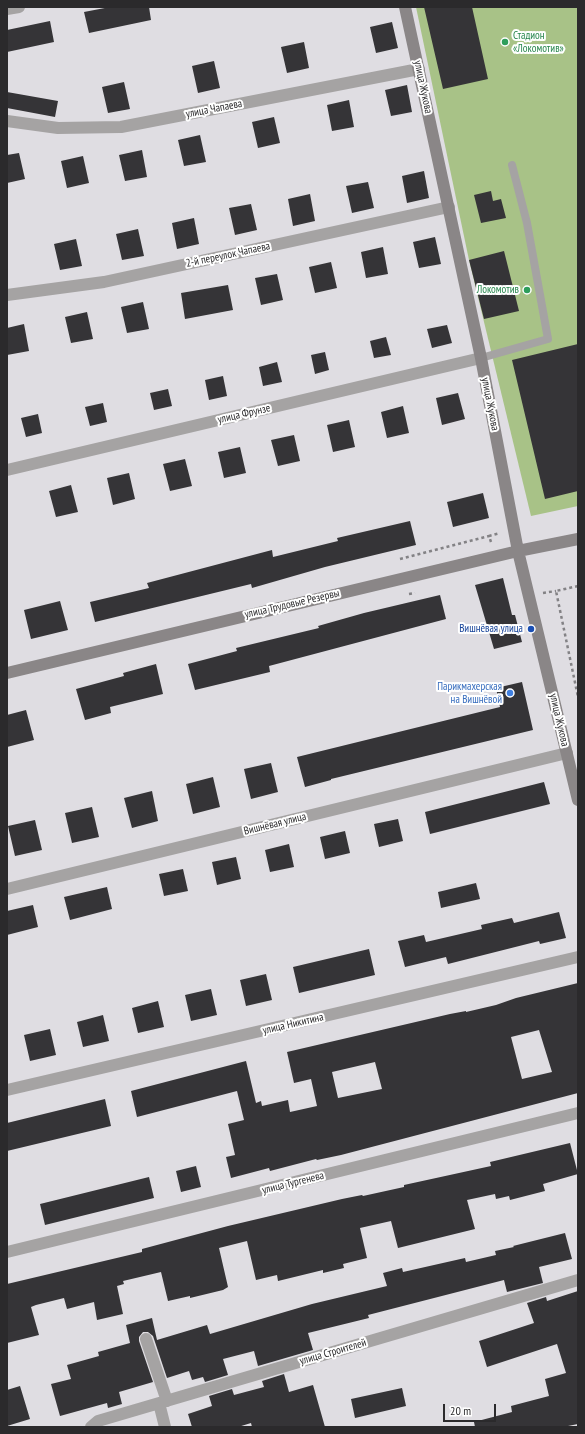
<!DOCTYPE html>
<html>
<head>
<meta charset="utf-8">
<style>
	body { margin:0 }
	#map { position:relative; width:585px; height:1434px; overflow:hidden; background:#dfdde2; font-family:"PT Sans Narrow",sans-serif }
	canvas { display:block }
	.frame { position:absolute; inset:0; border:8px solid #2b2a2c; pointer-events:none }
	.scale { position:absolute; left:443px; top:1404px; width:53px; height:18px; box-sizing:border-box; border:2px solid #2b2a2c; border-top:0; padding-left:5px; font-size:12px; line-height:14px; white-space:nowrap; color:#2b2a2c; -webkit-text-stroke:3px #fff; paint-order:stroke }
</style>
</head>
<body>
<div id="map">
<canvas width="585" height="1434"></canvas>
<div class="frame"></div>
<div class="scale">20 m</div>
</div>
<script>
const g = document.querySelector('canvas').getContext('2d');
g.lineJoin = 'round';
function paint(path, color) { g.fillStyle = color; g.fill(path, 'evenodd'); }
function strokePath(path, color, width, dash) { g.strokeStyle = color; g.lineWidth = width; g.lineCap = dash ? 'butt' : 'round'; g.setLineDash(dash || []); g.stroke(path); }
function label(font, color, halo, rows, align = 'center') {
  g.font = font + ' "PT Sans Narrow",sans-serif'; g.lineWidth = 4; g.setLineDash([]); g.textBaseline = 'middle'; g.strokeStyle = halo; g.fillStyle = color; for (const [text, x, y, turn = 0] of rows) {
    g.save(); g.translate(x, y); g.rotate((+turn || 0) * Math.PI / 180); g.textAlign = isNaN(turn) ? turn : align; if (halo) g.strokeText(text, 0, 0); g.fillText(text, 0, 0); g.restore();
  }
}
const green = new Path2D(`
	M416 7H578V506L531 516 469 260Z`);
const building = new Path2D(`
	M110 7H149L151 20 89 33 84 12Z
	M424 7H472L488 79 443 89Z
	M50 21 54 42 7 52V30Z
	M392 22 398 48 376 53 370 27Z
	M304 42 309 68 287 73 281 47Z
	M214 61 220 88 198 93 192 66Z
	M124 82 130 109 108 113 102 87Z
	M407 85 412 112 391 116 385 90Z
	M7 92 58 101 55 117 7 108Z
	M349 100 354 127 332 131 327 105Z
	M274 117 280 143 258 148 252 122Z
	M200 135 206 162 184 166 178 140Z
	M142 150 147 177 125 181 119 155Z
	M19 153 25 179 7 183V155Z
	M83 156 89 183 67 188 61 161Z
	M424 171 429 198 407 203 402 176Z
	M368 182 374 208 352 213 346 186Z
	M491 191 493 201 501 199 506 218 481 223 474 195Z
	M310 194 315 221 293 226 288 199Z
	M251 204 257 230 235 235 229 208Z
	M194 218 199 244 177 249 172 223Z
	M138 229 144 256 122 260 116 234Z
	M435 237 441 264 419 268 413 242Z
	M76 239 82 266 60 270 54 244Z
	M383 247 388 274 366 278 361 252Z
	M504 251 519 311 484 319 469 260Z
	M331 262 337 288 315 293 309 267Z
	M277 274 283 300 261 305 255 278Z
	M228 285 233 310 185 319 181 293Z
	M143 302 149 329 127 333 121 307Z
	M87 312 93 339 71 343 65 317Z
	M24 324 29 351 7 355V328Z
	M447 325 452 343 432 348 427 329Z
	M386 337 391 355 374 358 370 341Z
	M578 344V491L545 499 512 360Z
	M325 352 329 370 315 374 311 355Z
	M277 362 282 382 263 386 259 367Z
	M223 376 227 396 209 400 205 380Z
	M168 389 172 406 154 410 150 393Z
	M458 393 465 419 442 425 436 398Z
	M103 403 107 422 90 426 85 407Z
	M403 406 409 433 387 438 381 412Z
	M38 414 42 433 26 437 21 418Z
	M349 420 355 447 333 452 327 425Z
	M294 435 300 461 278 466 271 440Z
	M240 447 246 473 224 478 218 452Z
	M185 459 192 486 170 491 163 464Z
	M129 473 135 499 113 505 107 478Z
	M71 485 78 512 56 517 49 491Z
	M483 493 489 518 453 527 447 502Z
	M410 521 416 545 325 567 252 588 251 584 95 622 90 602 149 588 147 583 272 550 273 557 338 541 337 538Z
	M503 578 512 615H515L522 642 494 649 475 585Z
	M440 595 446 619 269 666 270 672 195 690 188 664 237 651 236 648 319 628 318 626 364 613Z
	M60 601 68 630 31 639 24 610Z
	M156 664 163 694 110 707 111 713 85 720 76 689 124 676 123 673Z
	M522 682 533 730 331 779V780L305 787 297 757 500 707 496 688Z
	M26 710 34 740 7 747V715Z
	M271 763 278 792 251 799 244 769Z
	M213 777 220 807 193 814 186 784Z
	M544 782 550 804 430 834 425 812Z
	M152 791 158 821 132 828 124 798Z
	M92 807 99 837 72 843 65 813Z
	M398 819 403 841 379 847 374 824Z
	M35 820 42 850 15 856 8 826Z
	M345 831 350 853 325 859 320 837Z
	M289 844 294 867 270 872 265 850Z
	M236 857 241 879 217 885 212 862Z
	M183 869 188 891 164 896 159 874Z
	M476 883 480 899 441 908 438 892Z
	M107 887 112 909 70 920 64 897Z
	M33 905 38 927 7 935V911Z
	M559 912 566 938 540 944 539 941 448 964 446 957 405 967 398 941 424 935 426 942 482 929 481 925 512 918 514 923Z
	M369 949 375 975 299 993 293 967Z
	M266 974 272 1000 246 1006 240 980Z
	M578 983V1093L341 1155 317 1160 316 1159 270 1171 269 1168 231 1178 226 1157 235 1155 228 1124 244 1120 237 1091 137 1117 131 1091 246 1061 256 1103 261 1101 262 1106 288 1100 290 1112 317 1106 311 1079 294 1083 287 1052 450 1014 466 1011V1012L496 1005 516 998ZM539 1030 552 1072 522 1079 511 1037ZM375 1062 382 1089 338 1098 332 1072Z
	M211 989 217 1015 191 1021 185 995Z
	M158 1001 164 1027 138 1033 132 1008Z
	M103 1015 109 1041 83 1047 77 1022Z
	M50 1029 56 1055 30 1061 24 1035Z
	M105 1099 111 1126 7 1151V1123Z
	M570 1143 578 1174 543 1184 545 1191 510 1200 509 1196 496 1199 495 1194 467 1200 475 1229 398 1248 391 1221 360 1228 367 1258 343 1264 344 1268 323 1273V1270L278 1281 277 1275 256 1280 247 1241 219 1248 228 1287 223 1290 190 1298V1296L168 1301 161 1272 123 1281 124 1284 117 1286 123 1314 97 1320 94 1302 67 1309 64 1298 36 1305 31 1307 39 1335 7 1343V1284L142 1252V1249L228 1226 342 1199 362 1195 363 1196 404 1187V1185L491 1166 490 1162Z
	M196 1166 201 1187 181 1192 176 1171Z
	M149 1177 154 1198 45 1225 40 1204Z
	M565 1233 572 1259 539 1267 543 1283 507 1292 504 1280 368 1315 369 1318 308 1333 313 1350 258 1366 254 1351 223 1359 228 1375 205 1382 203 1377 192 1380 189 1371 167 1378 153 1336 148 1332H143L139 1337V1341L153 1382 119 1392 122 1404 108 1408 107 1403 60 1416 51 1384 71 1379 67 1365 99 1356 98 1352 130 1343 126 1325 152 1318 157 1340 207 1325 210 1334 312 1304 387 1286 383 1273 402 1268 403 1272 465 1258 466 1262 496 1255 495 1251 514 1247 513 1246Z
	M578 1291V1424L563 1427H475L474 1422 512 1412 511 1406 549 1396 545 1379 566 1373 557 1344 487 1367 479 1341 534 1323 527 1303 546 1297 547 1301Z
	M284 1374 289 1392 313 1385 325 1427H252L251 1423 238 1427H192L188 1414 212 1406 209 1396 232 1389 234 1395 264 1387 262 1381Z
	M20 1386 30 1419 7 1426V1390Z
	M402 1388 406 1406 355 1418 351 1399Z`);
const path = new Path2D(`
	M491 542 489 536 500 533
	M400 559 489 536
	M578 586 556 591 578 697
	M543 593 556 591
	M409 594 415 593`);
const lane = new Path2D(`
	M481 358 548 339 527 223 512 165`);
const street = new Path2D(`
	M7 9 19 7
	M7 121 58 128 121 127 419 69
	M7 295 104 282 449 207
	M7 470 481 358
	M7 889 567 753
	M7 1090 578 957
	M7 1252 578 1113
	M146 1339 167 1401
	M159 1403 165 1427
	M91 1427 98 1421 578 1280`);
const secondary = new Path2D(`
	M405 7 481 358 518 551 578 800
	M7 673 518 551 578 539`);
const markers = [
	[505,42,4,"#2e9e5b"],
	[527,290,4,"#2e9e5b"],
	[531,629,4,"#1a4fb4"],
	[510,693,4,"#3f7fe0"]
];
const leisureNames = [
	["Стадион",513,36],
	["«Локомотив»",513,49],
	["Локомотив",519,290,"right"]
];
const streetNames = [
	["улица Жукова",423,87,78],
	["улица Чапаева",214,109,-11],
	["2-й переулок Чапаева",228,255,-12],
	["улица Жукова",490,404,79],
	["улица Фрунзе",244,414,-13],
	["улица Трудовые Резервы",292,604,-13],
	["улица Жукова",559,720,77],
	["Вишнёвая улица",275,824,-14],
	["улица Никитина",293,1024,-13],
	["улица Тургенева",293,1183,-14],
	["улица Строителей",333,1352,-16]
];
const transitNames = [
	["Вишнёвая улица",523,629]
];
const shopNames = [
	["Парикмахерская",502,687],
	["на Вишнёвой",502,700]
];
paint(green, '#a8c287');
paint(building, '#353437');
strokePath(path, '#838285', 2.5, [3, 3]);
strokePath(lane, '#a5a3a3', 8);
strokePath(street, '#a5a3a3', 12);
strokePath(secondary, '#8a8687', 12);
for (const [x, y, r, color] of markers) { const dot = new Path2D(); dot.arc(x, y, r, 0, 2 * Math.PI); g.fillStyle = color; g.fill(dot); strokePath(dot, '#fff', 1.5); }
label('11px', '#27864d', '#fff', leisureNames, 'left');
label('11px', '#2b2a2c', '#fff', streetNames);
label('11px', '#164399', '#fff', transitNames, 'right');
label('11px', '#366cbe', '#fff', shopNames, 'right');
</script>
</body>
</html>
